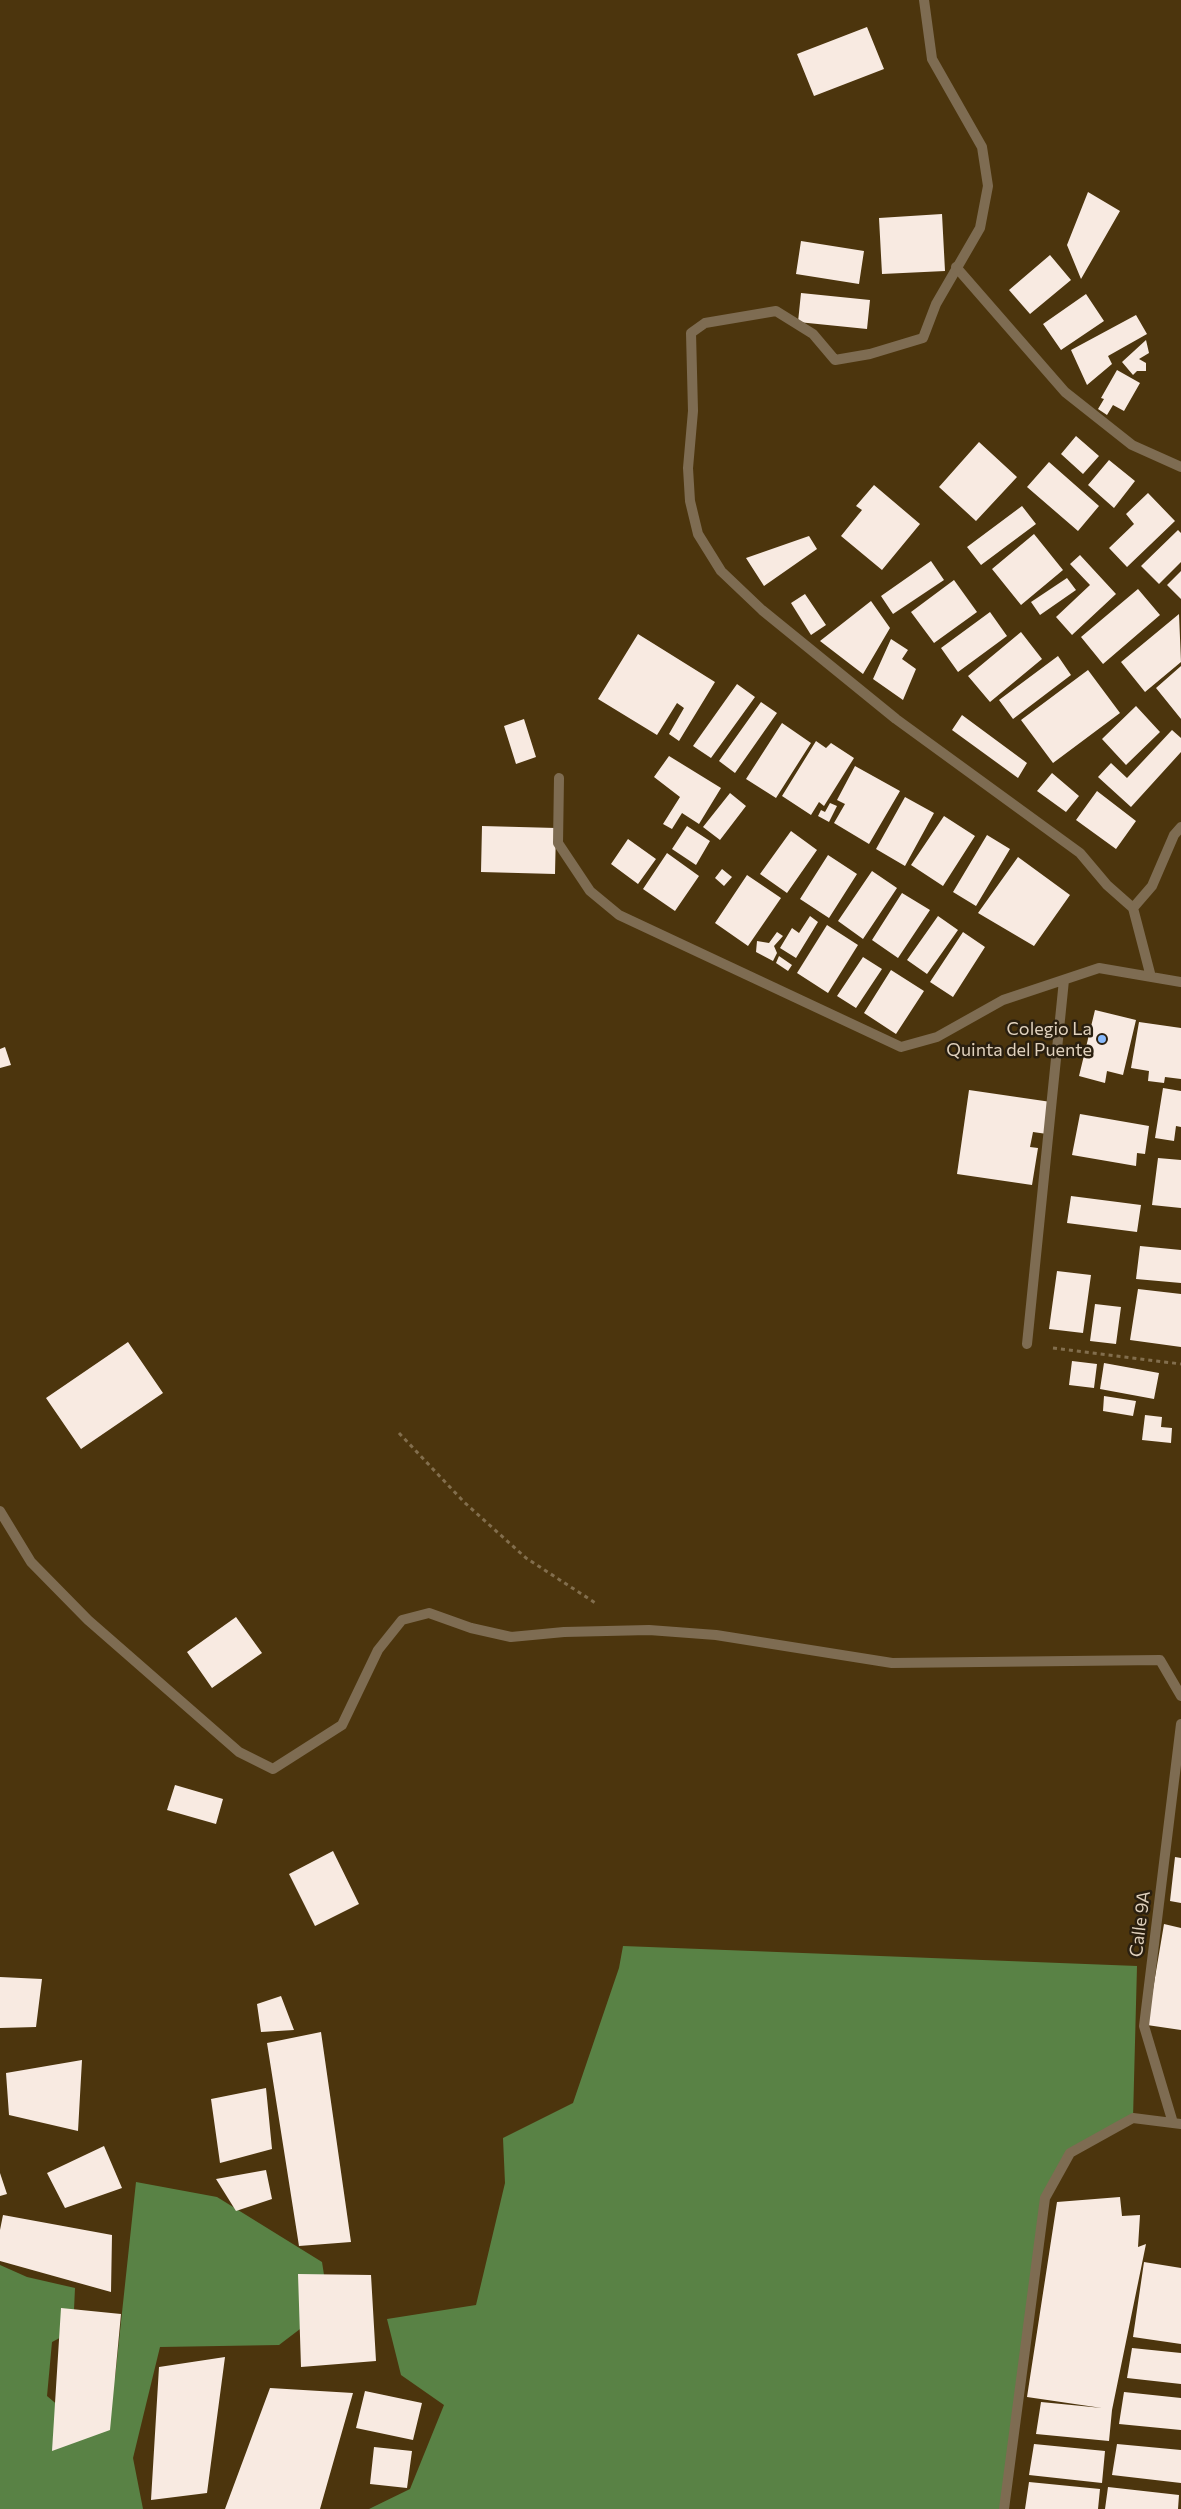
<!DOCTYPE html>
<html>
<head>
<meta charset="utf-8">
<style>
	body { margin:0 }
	canvas { display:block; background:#4c350d }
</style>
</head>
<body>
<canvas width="1181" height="2509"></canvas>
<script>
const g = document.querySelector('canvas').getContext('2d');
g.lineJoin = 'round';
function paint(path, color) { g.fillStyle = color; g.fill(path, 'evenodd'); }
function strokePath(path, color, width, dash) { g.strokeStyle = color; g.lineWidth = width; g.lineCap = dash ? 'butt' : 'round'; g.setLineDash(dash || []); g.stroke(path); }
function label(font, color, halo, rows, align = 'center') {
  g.font = font + ' Commissioner,sans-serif'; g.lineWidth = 5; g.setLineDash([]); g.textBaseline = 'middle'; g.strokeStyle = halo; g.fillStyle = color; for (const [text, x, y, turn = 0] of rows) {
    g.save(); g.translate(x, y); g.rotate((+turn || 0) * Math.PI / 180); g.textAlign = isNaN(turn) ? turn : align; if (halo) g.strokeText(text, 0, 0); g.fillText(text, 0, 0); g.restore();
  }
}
const forest = new Path2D(`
	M623 1946 1137 1966 1133 2118 1070 2153 1045 2198 1004 2509H369L410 2489 444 2405 401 2375 387 2319 476 2305 505 2183 503 2138 573 2103 619 1968Z
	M136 2182 217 2197 322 2262 329 2307 279 2345 160 2347 133 2458 143 2509H0V2265L27 2277 75 2288 73 2331 52 2342 47 2396 73 2418 115 2378Z`);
const building = new Path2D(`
	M867 27 884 69 814 96 797 54Z
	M1088 192 1120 211 1081 279 1067 245Z
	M942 214 945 271 882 274 879 218Z
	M801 241 864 251 859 284 796 274Z
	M1050 255 1071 280 1030 314 1009 290Z
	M801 293 870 300 867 329 798 322Z
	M1086 294 1104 321 1061 350 1043 324Z
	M1136 315 1147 334 1108 356 1112 364 1087 385 1071 350Z
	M1146 340 1149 353 1139 359 1146 363V371H1137L1133 375 1122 362Z
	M1117 370 1140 383 1124 411 1113 405 1107 415 1098 409 1104 399 1101 398Z
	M1076 436 1099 456 1083 474 1061 454Z
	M979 442 1017 477 976 521 939 487Z
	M1109 460 1135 481 1114 508 1088 485Z
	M1049 462 1099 506 1078 531 1027 487Z
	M874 485 920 524 882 570 841 536 862 510 856 506Z
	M1148 493 1175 521 1127 567 1109 548 1134 524 1126 514Z
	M1022 506 1036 524 981 565 967 547Z
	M1178 530 1181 533V562L1159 584 1141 566Z
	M1034 534 1063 570 1021 605 992 569Z
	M809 536 817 549 764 586 746 558Z
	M1080 555 1116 594 1072 635 1056 617 1090 585 1070 564Z
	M931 561 944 580 893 614 881 596Z
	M1181 571V599L1167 585Z
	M1067 578 1076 590 1040 615 1031 602Z
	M954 580 977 612 934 643 911 612Z
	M1138 589 1160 615 1103 664 1081 637Z
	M805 594 826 625 811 635 791 603Z
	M871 601 890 628 863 674 820 641Z
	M990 612 1007 636 958 672 941 648Z
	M1179 614 1181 662 1145 692 1121 662Z
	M1021 632 1042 659 990 702 968 676Z
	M638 634 715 682 679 741 669 734 684 708 677 703 657 735 598 699Z
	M891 639 908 650 902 659 916 669 903 700 873 679Z
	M1058 656 1071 675 1013 719 999 700Z
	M1181 666V719L1156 688Z
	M1088 670 1120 713 1053 763 1021 720Z
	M737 684 755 697 711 758 693 746Z
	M761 702 777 713 735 773 719 761Z
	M1136 706 1160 732 1126 765 1102 739Z
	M962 715 1027 763 1018 778 952 730Z
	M524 719 536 757 516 764 504 726Z
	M782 723 811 743 776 798 746 779Z
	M1172 730 1181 738V752L1131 807 1098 777 1111 763 1127 778Z
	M816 741 826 748 831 743 854 758 824 806 819 802 811 815 782 796Z
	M669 756 721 788 699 824 682 813 672 829 663 824 680 797 654 777Z
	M855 766 900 791 869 844 834 823 845 804 837 800Z
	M1052 773 1079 796 1066 812 1037 791Z
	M1097 791 1136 821 1116 849 1076 820Z
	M730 793 746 806 720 840 703 827Z
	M905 797 934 813 905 866 876 849Z
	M830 803 837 806 829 822 818 816 821 810 825 812Z
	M944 816 975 836 943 886 911 865Z
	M482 826 556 828 555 874 481 872Z
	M687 826 710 841 696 865 672 849Z
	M791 831 817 850 787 893 760 874Z
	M987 835 1010 849 976 906 953 892Z
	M628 839 656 859 638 884 611 864Z
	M667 853 699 876 675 911 643 889Z
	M828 855 857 874 829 918 800 899Z
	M1018 857 1070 895 1034 946 978 913Z
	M722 869 732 877 724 886 715 878Z
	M872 871 897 888 863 939 838 921Z
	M747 875 781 898 748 946 715 923Z
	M902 893 930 910 898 958 872 940Z
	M810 916 818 922 796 958 780 948 792 928 799 933Z
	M938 916 958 930 927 974 907 960Z
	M827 925 858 945 828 993 797 973Z
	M777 932 783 936 774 946 777 953 773 961 756 952 757 941 769 943Z
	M963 932 985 947 953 997 930 982Z
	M779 956 792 965 788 971 776 963Z
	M863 957 882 969 856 1008 837 996Z
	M891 970 924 991 896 1034 864 1013Z
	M1095 1010 1136 1020 1123 1075 1107 1071 1105 1083 1079 1076Z
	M1139 1022 1181 1028V1079L1165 1077 1164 1083 1148 1081 1149 1071 1131 1068Z
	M5 1047 11 1065 0 1068V1049Z
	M1163 1088 1181 1091V1127L1176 1126 1174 1141 1155 1138Z
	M969 1090 1051 1102 1047 1134 1033 1132 1030 1147 1038 1148 1032 1185 957 1174Z
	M1080 1114 1149 1126 1145 1154 1137 1153 1136 1166 1072 1155Z
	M1158 1158 1181 1160V1208L1152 1205Z
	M1071 1196 1141 1205 1137 1232 1067 1223Z
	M1140 1246 1181 1250V1283L1136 1279Z
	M1057 1271 1091 1275 1083 1333 1049 1329Z
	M1138 1289 1181 1294V1347L1130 1340Z
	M1095 1304 1121 1307 1116 1344 1090 1341Z
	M128 1342 163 1393 81 1449 46 1398Z
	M1072 1361 1097 1364 1094 1388 1069 1385Z
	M1104 1363 1159 1373 1154 1399 1100 1389Z
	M1104 1396 1136 1401 1133 1416 1103 1411Z
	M1145 1415 1162 1417 1161 1427 1172 1428 1171 1443 1142 1440Z
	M236 1617 262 1653 212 1688 187 1652Z
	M175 1785 223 1799 216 1824 167 1810Z
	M333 1851 359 1904 315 1926 289 1874Z
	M1175 1857 1181 1858V1903L1170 1901Z
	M1164 1924 1181 1928V2030L1147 2025Z
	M0 1977 42 1979 36 2027 0 2028Z
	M281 1996 294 2030 261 2032 257 2004Z
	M321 2032 351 2242 299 2246 267 2043Z
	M82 2060 78 2131 9 2115 6 2073Z
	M266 2088 272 2149 220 2163 211 2099Z
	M104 2146 122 2188 65 2208 47 2173Z
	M266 2170 272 2199 236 2211 216 2179Z
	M0 2173 7 2194 0 2196Z
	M1120 2197 1122 2216 1140 2215 1138 2247 1146 2244 1112 2410 1109 2441 1036 2434 1041 2402 1102 2408 1027 2397 1057 2202Z
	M3 2215 112 2235 111 2292 0 2261V2230Z
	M1144 2262 1181 2268V2344L1133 2337Z
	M298 2274 371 2275 376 2361 301 2367Z
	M61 2308 121 2314 110 2430 52 2451Z
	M1132 2348 1181 2353V2384L1127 2378Z
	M225 2357 207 2493 151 2500 159 2367Z
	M270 2388 353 2393 320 2509H225Z
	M365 2391 422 2403 413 2440 356 2428Z
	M1124 2392 1181 2398V2430L1119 2424Z
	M1034 2444 1105 2451 1102 2483 1029 2475Z
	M1117 2444 1181 2450V2483L1112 2475Z
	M374 2447 412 2451 407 2488 370 2484Z
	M1029 2482 1100 2489 1098 2509H1025Z
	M1108 2487 1179 2495 1178 2509H1105Z`);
const path = new Path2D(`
	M1053 1348 1181 1364
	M399 1433 464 1502 526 1558 597 1604`);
const service = new Path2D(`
	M956 267 1065 392 1132 445 1181 467
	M0 1511 31 1562 88 1620 239 1752 273 1769 342 1725 378 1650 402 1620 429 1613 471 1628 511 1637 564 1632 649 1630 716 1635 892 1663 1160 1660 1181 1696`);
const minor = new Path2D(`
	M924 0 932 59 982 147 988 186 980 228 936 304 923 338 870 354 835 360 813 334 776 311 705 323 691 333 693 411 688 468 690 501 698 534 721 571 762 610 896 719 1080 853 1107 885 1133 908 1151 977
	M559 778 558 843 590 891 619 915 901 1047 937 1037 1003 1000 1099 968 1181 982
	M1133 908 1152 886 1174 835 1181 827
	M1027 1344 1064 980
	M1173 2123 1144 2026 1181 1724
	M1004 2509 1045 2198 1070 2153 1133 2118 1181 2124`);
const markers = [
	[1102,1039,5,"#89bafc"]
];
const poiNames = [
	["Colegio La",1092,1029],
	["Quinta del Puente",1092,1050]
];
const streetNames = [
	["Calle 9A",1140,1924,-83]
];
paint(forest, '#598245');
paint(building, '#f8eae1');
strokePath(path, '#826e4d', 3, [4, 4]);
strokePath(service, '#7e6c52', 10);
strokePath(minor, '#7e6c52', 10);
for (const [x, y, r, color] of markers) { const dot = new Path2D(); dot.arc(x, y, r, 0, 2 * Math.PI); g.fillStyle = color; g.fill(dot); strokePath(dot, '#2a1f0f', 2); }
label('18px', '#e0d1bd', '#2a1f0f', poiNames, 'right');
label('18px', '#e0d1bd', '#2a1f0f', streetNames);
</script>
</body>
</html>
